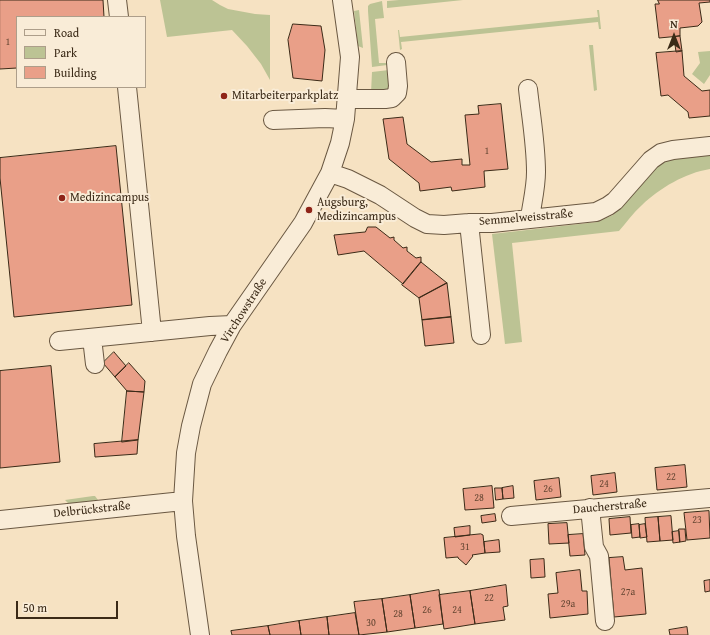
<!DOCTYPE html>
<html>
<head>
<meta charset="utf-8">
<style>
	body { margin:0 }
	#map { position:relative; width:710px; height:635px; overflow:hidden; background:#f6e2c2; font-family:"Gentium Book Plus",serif }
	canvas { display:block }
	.legend { position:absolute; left:16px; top:16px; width:130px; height:72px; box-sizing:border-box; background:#f9ecd7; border:1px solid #ad9e8a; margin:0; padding:5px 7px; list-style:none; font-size:12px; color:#3b2a17 }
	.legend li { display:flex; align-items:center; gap:8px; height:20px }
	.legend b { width:20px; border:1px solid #ad9e8a }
	.north { position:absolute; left:654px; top:16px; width:40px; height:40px; -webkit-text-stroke:3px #f9ecd7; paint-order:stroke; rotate:0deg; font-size:11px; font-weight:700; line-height:16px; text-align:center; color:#3b2a17 }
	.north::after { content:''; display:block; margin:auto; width:14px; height:18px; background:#3b2a17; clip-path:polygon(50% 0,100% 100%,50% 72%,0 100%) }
	.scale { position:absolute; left:16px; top:601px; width:102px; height:18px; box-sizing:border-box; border:2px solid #3b2a17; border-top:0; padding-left:5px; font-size:12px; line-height:14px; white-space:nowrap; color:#3b2a17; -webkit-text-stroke:3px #f9ecd7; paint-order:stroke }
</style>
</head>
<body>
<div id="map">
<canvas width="710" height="635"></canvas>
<ul class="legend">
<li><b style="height:5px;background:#f9ecd7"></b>Road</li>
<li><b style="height:11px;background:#bcc394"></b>Park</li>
<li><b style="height:11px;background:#e99f88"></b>Building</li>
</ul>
<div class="north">N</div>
<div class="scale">50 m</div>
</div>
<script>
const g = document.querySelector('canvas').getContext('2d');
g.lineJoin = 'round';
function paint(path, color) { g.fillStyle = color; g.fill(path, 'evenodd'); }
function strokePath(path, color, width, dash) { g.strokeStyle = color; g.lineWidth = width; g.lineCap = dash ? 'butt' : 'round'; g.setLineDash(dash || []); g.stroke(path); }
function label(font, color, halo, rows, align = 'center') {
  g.font = font + ' "Gentium Book Plus",serif'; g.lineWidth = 4; g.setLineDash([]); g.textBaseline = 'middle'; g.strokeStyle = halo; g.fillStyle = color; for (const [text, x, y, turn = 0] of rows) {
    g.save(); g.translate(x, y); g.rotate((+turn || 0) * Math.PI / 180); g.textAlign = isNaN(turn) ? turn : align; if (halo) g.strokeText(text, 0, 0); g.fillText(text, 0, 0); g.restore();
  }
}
const green = new Path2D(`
	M160 0H212L220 5 228 9 255 14 270 15V80L261 64 247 46 232 30 167 37Z
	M399 0H463L387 8V1Z
	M382 1 384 18 375 19 379 63H387V65L372 67 368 11V6L370 4Z
	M359 10 363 48 358 46 354 11Z
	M597 10H599L601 29H599L598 22 401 42 402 49 400 50 398 30H399L400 37 598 17Z
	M589 45H593L597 90 594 91Z
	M710 51V75L704 84 692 74 700 63 698 52Z
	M389 70V90L371 93 372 72Z
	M710 153V169C685 173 660 188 642 205 633 213 626 223 619 231L512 243 522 342 505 344 492 234 597 222 613 215 653 169 667 159Z
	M93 496H95L98 500 70 505 65 500Z`);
const building = new Path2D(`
	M0 0H103L104 17H17V68L0 69Z
	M658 0H710V2L699 3 702 22 698 26 680 28V36L659 38 655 4H659Z
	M293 24 321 26 325 50 322 81 293 78 288 40Z
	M680 36 682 51 676 52 674 37Z
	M682 51 684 76 702 91 710 90V116L689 118 688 112 668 95 661 96 656 53Z
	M501 104 508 169 484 171 485 187 452 191 451 187 420 191 419 183 389 159 383 119 403 117 407 144 431 162 462 159V165H470L465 115 479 114 478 106Z
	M116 146 132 305 14 317 0 178V158Z
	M368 227H376L390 238 394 237V240L403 248 407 247V251L416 258 421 257V262L403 284 364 251 338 255 334 235 365 232Z
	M421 262 447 283 419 298 402 285Z
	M447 283 451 317 422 320 419 298Z
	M451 317 454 343 425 346 422 320Z
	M114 352 126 366 115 377 103 363Z
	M129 363 145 381 144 392 127 391 115 377Z
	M51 366 60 462 0 468V371Z
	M127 391 144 392 138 440 122 442Z
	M138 440 137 454 95 457 94 444Z
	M685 465 687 487 657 490 655 468Z
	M615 473 617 492 593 495 591 476Z
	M559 478 561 497 536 500 534 481Z
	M492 486 494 508 465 510 463 489Z
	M513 486 514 498 503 499 502 488Z
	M495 488H502L503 499 496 500Z
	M709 511 710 538 687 540 684 513Z
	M495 514 496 521 482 523 481 516Z
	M671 516 673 540 660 541 658 517Z
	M630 517 631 533 610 535 609 519Z
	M658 517 660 541 647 542 645 518Z
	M567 523 569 543 549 544 548 524Z
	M639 524 640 537 632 538 631 525Z
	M645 524 647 537 640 538 639 525Z
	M470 526V535L455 537 454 528Z
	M679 529H685L686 541 680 542Z
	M679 531 680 542 673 543 672 532Z
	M481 534 483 535 485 553 472 555 473 556 466 565 458 558V557L446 558 444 538Z
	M583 534 585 555 570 556 568 535Z
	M499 540 500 552 485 553 484 542Z
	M623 557 625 570 642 568 646 614 614 617 609 558Z
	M544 559 545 577 531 578 530 560Z
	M580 570 582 591H587L588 614 550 618 548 594 558 593 556 573Z
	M710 580V591L705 592 704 581Z
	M506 585 508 606 503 607 505 620 475 624 470 591Z
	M439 590 443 624 415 628 410 595Z
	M470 591 475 624 444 629 439 595Z
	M410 595 415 628 387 632 382 599Z
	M382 599 387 632 359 635 354 602Z
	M355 613 359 635H329L327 617Z
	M327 617 329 635H301L299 621Z
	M299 621 301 635H270L268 626Z
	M268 626 270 635H232L231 631Z
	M687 627 688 635H670L669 630Z`);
const minor = new Path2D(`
	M117 0 119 17
	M127 87 152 332
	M528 89C531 117 536 144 536 172 536 188 532 203 530 218
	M346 99H385L392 98 397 93 398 86 396 62
	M273 120 325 118 345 119
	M330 173 348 179 380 195 415 218 427 224 444 225 469 223H492L596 212 608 206 615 201 651 160 661 153 673 150 710 146
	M469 223 481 335
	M92 338 95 364
	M59 341 210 326 232 325
	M590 508 594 547 599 556 605 621
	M511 516 710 498
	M0 520 183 501
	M200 635 186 536 183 501 186 453 191 426 202 384 218 351 232 325 303 223 330 173 340 143 345 119 350 57 342 0`);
const markers = [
	[224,96,4,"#8f2418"],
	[62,198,4,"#8f2418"],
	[309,210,4,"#8f2418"]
];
const numberNames = [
	["1",8,42],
	["1",487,151],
	["22",671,477],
	["24",604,484],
	["26",548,489],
	["28",479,498],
	["23",697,520],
	["31",465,547],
	["27a",628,592],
	["22",489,598],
	["29a",568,604],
	["26",427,610],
	["24",457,610],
	["28",398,614],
	["30",371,623]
];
const poiNames = [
	["Mitarbeiterparkplatz",232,96],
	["Medizincampus",70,198],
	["Augsburg,",317,203],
	["Medizincampus",317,217]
];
const streetNames = [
	["Semmelweisstraße",526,218,-5],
	["Virchowstraße",244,311,-57],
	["Daucherstraße",610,507,-5],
	["Delbrückstraße",92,510,-6]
];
paint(green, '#bcc394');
paint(building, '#e99f88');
strokePath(building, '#3b2a17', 1);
strokePath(minor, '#6a5842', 20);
strokePath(minor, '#f9ecd7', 18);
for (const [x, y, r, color] of markers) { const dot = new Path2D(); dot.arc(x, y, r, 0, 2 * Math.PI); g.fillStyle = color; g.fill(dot); strokePath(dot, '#f9ecd7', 1.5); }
label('10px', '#664733', null, numberNames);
label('12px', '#3b2a17', '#f9ecd7', poiNames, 'left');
label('12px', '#3b2a17', '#f9ecd7', streetNames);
</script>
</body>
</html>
